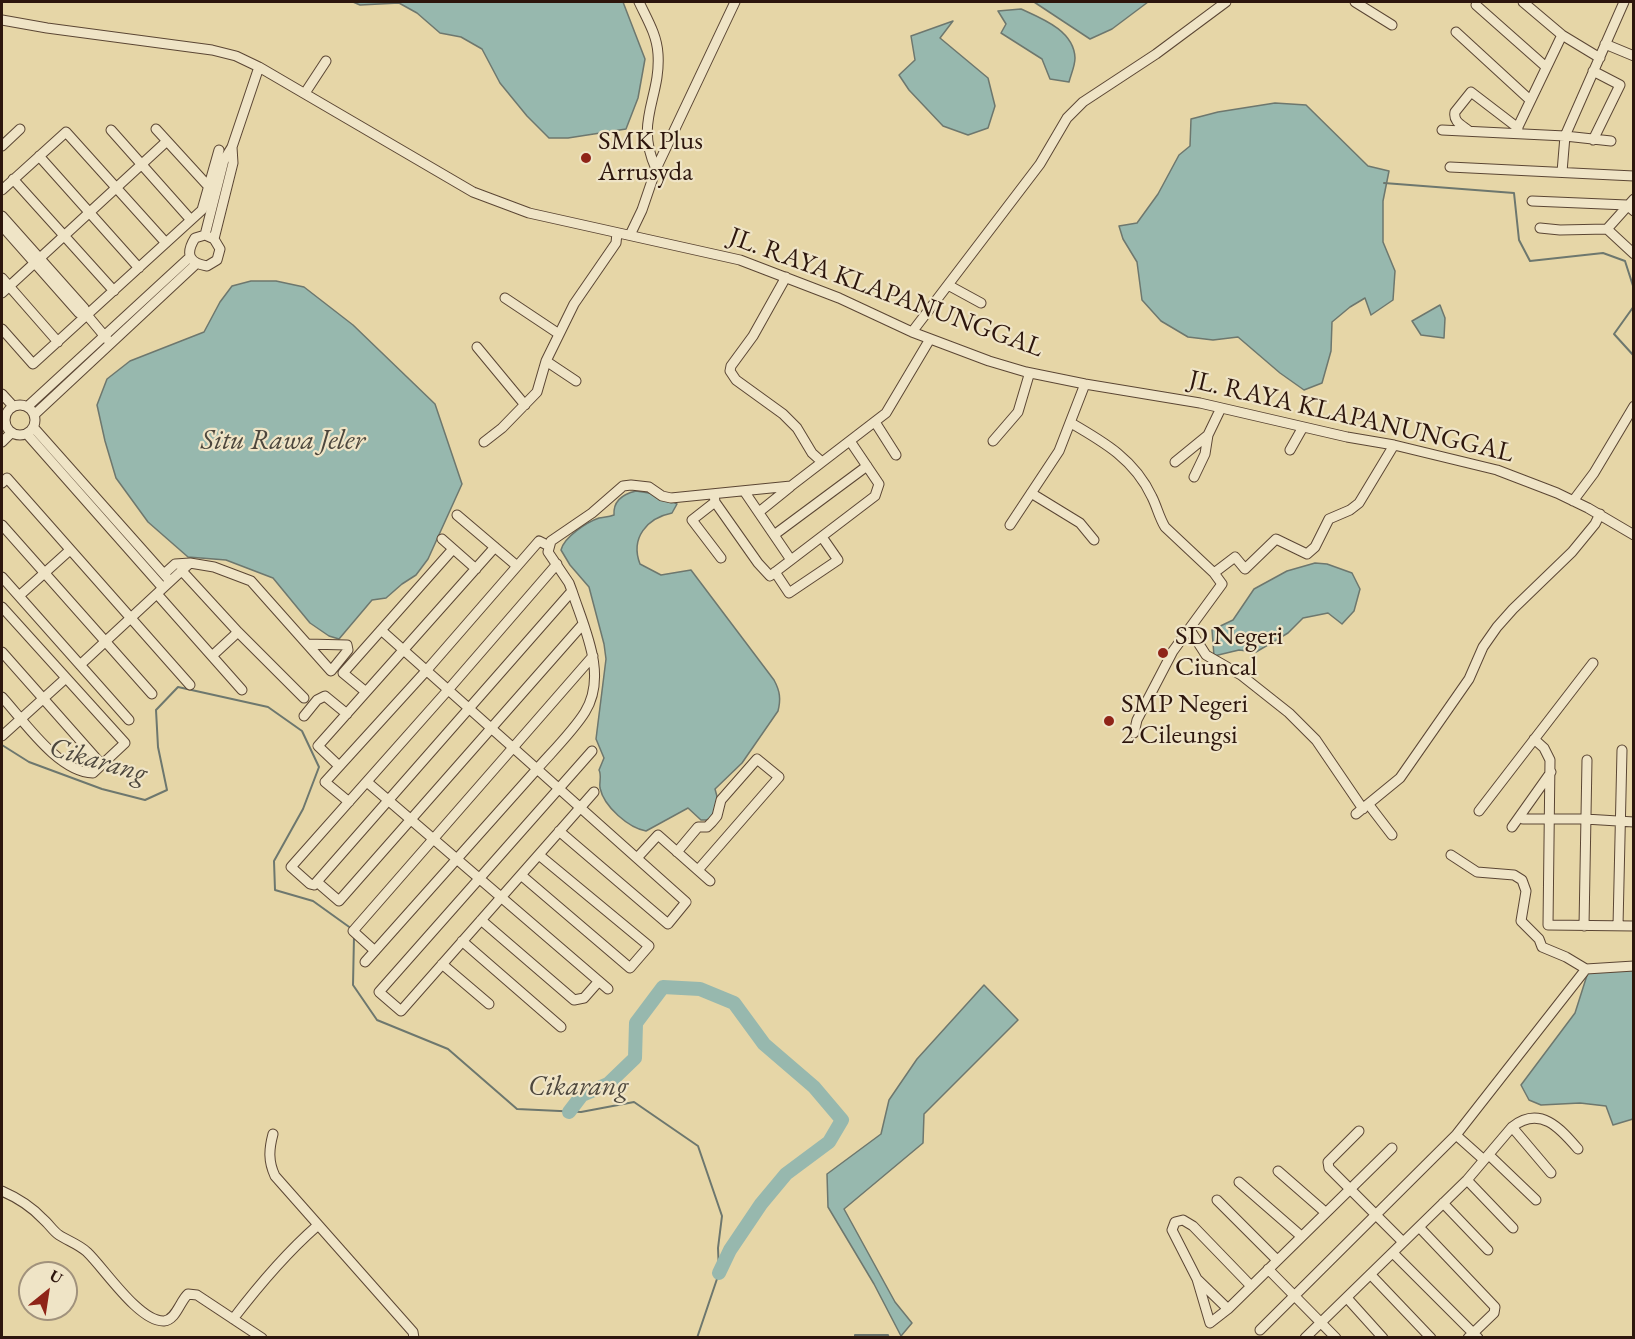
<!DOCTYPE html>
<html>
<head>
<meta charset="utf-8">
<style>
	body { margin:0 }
	#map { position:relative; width:1635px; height:1339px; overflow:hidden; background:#e6d6a7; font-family:"EB Garamond",serif }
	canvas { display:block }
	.frame { position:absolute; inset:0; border:3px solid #2d160d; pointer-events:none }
	.north { position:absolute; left:18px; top:1261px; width:60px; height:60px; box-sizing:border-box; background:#efe4c6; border:2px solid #a1927c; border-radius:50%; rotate:30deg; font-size:16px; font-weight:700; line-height:24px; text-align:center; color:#2d160d }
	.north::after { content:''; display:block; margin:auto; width:21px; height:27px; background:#8f2418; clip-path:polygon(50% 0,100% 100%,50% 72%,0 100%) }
</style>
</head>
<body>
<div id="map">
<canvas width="1635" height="1339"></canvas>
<div class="frame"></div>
<div class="north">U</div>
</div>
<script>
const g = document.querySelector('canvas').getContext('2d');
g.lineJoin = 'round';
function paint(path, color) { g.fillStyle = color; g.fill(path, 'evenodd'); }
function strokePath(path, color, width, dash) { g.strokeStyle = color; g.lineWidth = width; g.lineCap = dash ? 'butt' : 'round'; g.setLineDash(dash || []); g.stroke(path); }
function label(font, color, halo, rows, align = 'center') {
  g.font = font + ' "EB Garamond",serif'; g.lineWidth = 4.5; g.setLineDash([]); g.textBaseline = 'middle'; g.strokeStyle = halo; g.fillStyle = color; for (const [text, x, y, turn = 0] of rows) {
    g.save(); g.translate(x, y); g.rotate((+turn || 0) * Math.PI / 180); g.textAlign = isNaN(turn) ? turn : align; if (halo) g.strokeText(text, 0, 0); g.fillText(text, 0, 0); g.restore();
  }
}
const water = new Path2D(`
	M353 2H623L645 59 638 98 626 129 568 138H549L527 116 500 83 482 49 461 37 440 33 417 13 399 3 360 5Z
	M1034 2H1148L1112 29 1090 39Z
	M1021 9C1043 19 1074 31 1075 58 1075 66 1071 74 1069 82L1050 79 1042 59 1001 33 1006 24 998 11Z
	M953 21 940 38 988 78 995 106 988 128 968 135 943 126 909 90 899 75 915 60 911 36Z
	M1275 103 1306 105 1368 166 1389 171 1383 201V242L1395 271 1393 300 1371 315 1365 298 1350 307 1332 322 1331 351 1322 383 1304 390 1280 373 1238 337 1213 340 1188 337 1161 321 1142 300 1137 262 1123 239 1119 226 1137 223 1158 194 1179 155 1190 146 1191 119 1218 112Z
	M251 281H276L304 287 353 325 435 404 462 484 428 559 416 575 402 584 386 598 372 600 339 639 329 636 310 623 273 578 226 560 188 557 148 522 116 478 105 441 97 405 107 379 130 361 204 332 220 302 232 286Z
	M1440 305 1445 318 1444 338 1421 335 1412 321Z
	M636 491 662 495 677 504 672 513C647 518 630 538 640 564L661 575 691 570 774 680C780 691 781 699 778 711L742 763 715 789 719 804 709 820H701L688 808 646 831C629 828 604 807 600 788 599 781 602 776 599 770L604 758 596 739 606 659 604 644 589 587 570 565 561 550C564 537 587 522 599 518 604 517 609 517 614 515 613 501 623 494 636 491Z
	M1315 563 1327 564 1352 573 1360 589 1354 611 1342 624 1328 613 1303 618 1288 633 1256 652 1239 650 1214 656 1212 630 1233 620 1254 589 1287 571Z
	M1633 967V1119L1613 1125 1606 1106 1580 1103 1541 1105 1529 1100 1521 1085 1575 1013 1589 969Z
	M984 985 1018 1020 924 1114 923 1143 844 1209 895 1302 912 1323 901 1336 874 1284 828 1207 827 1174 881 1134 889 1100 917 1059Z`);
const stream = new Path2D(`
	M1384 183 1514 193 1519 240 1530 261 1603 253 1625 261 1634 289
	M1634 306 1614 334 1634 356
	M2 745 29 762 102 789 145 800 167 790 158 747 156 710 178 687 268 707 302 731 319 767 303 809 274 861 275 890 313 901 352 929
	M354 936 353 985 377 1020 448 1049 517 1109 581 1112 634 1102 698 1146 722 1216 718 1248 719 1273 697 1338
	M855 1338V1335H888L889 1338`);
const river = new Path2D(`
	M569 1112 582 1095 608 1084 635 1058 636 1023 663 987 700 989 734 1003 764 1044 814 1087 842 1120 829 1142 786 1174 761 1204 730 1250 719 1273`);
const minor = new Path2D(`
	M639 2C647 19 657 35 658 54 661 98 634 121 656 169
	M1355 2 1392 25
	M1523 2 1562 35 1600 58
	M1476 5 1546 67
	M2 20 47 28 212 50 236 56 259 67 473 192 529 213 740 260 839 298 912 332 989 361 1026 372 1085 384 1200 403 1347 437 1394 445 1497 470 1557 493 1588 508 1634 535
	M1456 32 1530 100
	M1605 44 1634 56
	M1593 71 1620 85 1593 140
	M305 93 326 61
	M156 129 209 187
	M111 130 191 220
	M1442 130 1565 136 1611 141
	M1469 131C1462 125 1453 122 1455 112L1471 92 1518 128
	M1515 133 1562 35
	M2 146 20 129
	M39 156 139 268
	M1450 167 1634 176
	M1562 172 1565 136 1624 2
	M13 179 114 291
	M2 190 66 132 166 243
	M1532 201 1627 205 1634 211
	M2 216 84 308 87 315 107 339
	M2 226 79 313 87 315
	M1540 228 1560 230 1607 229 1634 254
	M1607 229 1634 199
	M205 235 224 160 232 147 259 67
	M630 235 642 210 656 169 735 2
	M214 239 205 235 195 238C185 254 189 263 207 266L217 260 220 249 214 239 233 163 232 147
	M786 277 753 336 731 366 730 371 736 380 783 414 797 428 812 453 822 462
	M2 278 58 342
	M948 285 981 303
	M2 293 167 141
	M505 298 559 334
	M2 329 33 364 202 210 219 150
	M912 332 1040 164 1067 118 1083 102 1156 54 1226 2
	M477 347 525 405
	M546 361 576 381
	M2 394 13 406
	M5 420a15 15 0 1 1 30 0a15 15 0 1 1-30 0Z
	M27 407 190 257
	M34 415 196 264
	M875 422 896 455
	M1071 423C1104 442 1135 460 1152 497 1157 507 1159 517 1165 527L1214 573 1222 584 1173 651 1137 720 1134 733
	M34 428 170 581
	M27 434 163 588
	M993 441 1018 412 1029 375 1026 372
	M2 442 11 433
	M484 442 502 428 537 392 546 361 574 304 616 243 617 233
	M1290 450 1303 427
	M1175 462 1208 435
	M1194 477 1205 454 1208 435 1221 408
	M2 483 7 478 190 685
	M744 491 791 560
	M1031 493 1080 523 1094 540
	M714 494 715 502 758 563 770 576 875 496 879 484 850 441
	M1573 501 1594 473 1634 406
	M715 502 692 520 721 558
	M759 512 790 487
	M457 515 517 566
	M2 525 152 694
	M1010 525 1059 451 1085 384
	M774 535 867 466
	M442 539 476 569
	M557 564 448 690 291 867 310 884 314 885 572 591
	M182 571 238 632 304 698
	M775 572 789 593 838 560 822 537
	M1214 573 1235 557 1245 569 1276 539 1307 554 1315 547 1329 519 1350 510 1359 503 1394 445
	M164 574 175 564 190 563
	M2 577 129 720
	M157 594 242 690
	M19 596 70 550
	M2 607 125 743 93 773C58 772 24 721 2 697
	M1190 630 1206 655 1241 675 1289 713 1316 740 1363 809
	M2 652 102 765
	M212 656 238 632
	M80 665 190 563 214 567 251 581 331 671 348 650 347 645 307 644
	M366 692 343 673 453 549
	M304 716 317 700 325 696 347 714
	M2 736 66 678
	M1534 739 1544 748 1550 760 1548 925 1634 926
	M592 751 379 992 401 1011 594 792
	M339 766 318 746 495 547
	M367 782 608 989
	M349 802 325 782 426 671 539 541 549 546
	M1369 805 1392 835
	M1479 811 1593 663
	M1356 814 1400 778 1469 679 1483 647 1497 627 1513 609 1572 552 1595 524 1600 514
	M1523 819H1585L1634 822
	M1512 827 1551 772
	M559 831 668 924 686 902 537 769C552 752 574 730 585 712 608 675 584 628 572 591L569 583 548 552 551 541 592 513 623 486 631 485 649 487 662 496 671 498 791 486 886 413 930 339
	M677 852 698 827H707L712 822 717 816 721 800 757 759 779 777 698 870
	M1451 855 1477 872 1514 875 1522 880 1526 891 1521 921 1539 939 1542 947 1566 957 1586 969
	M637 858 658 835 710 881
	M521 875 630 968 649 946 539 855
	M317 882 339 901 583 624
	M481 920 574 1000 584 998 599 981
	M1584 926 1587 760
	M1618 926 1622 750
	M462 941 561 1027
	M375 951 353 931 593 656
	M365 962 537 769 381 630
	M442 964 489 1004
	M1512 1127 1551 1173
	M1359 1131 1328 1162 1329 1168 1403 1242
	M273 1134C269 1149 268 1161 275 1176L413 1332 414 1338
	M1456 1135 1484 1160
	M1489 1155 1536 1200
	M1278 1171 1325 1212
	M1467 1180 1513 1228
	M1239 1182 1301 1236
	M2 1191C18 1198 31 1206 43 1219 49 1224 53 1231 59 1235 68 1241 78 1244 87 1252 104 1268 139 1322 164 1321 176 1320 180 1301 188 1294L197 1295 262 1338
	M1217 1200 1277 1260
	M1443 1203 1488 1250
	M1419 1227 1495 1307 1494 1313 1468 1338
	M1393 1253 1478 1338
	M1268 1269 1336 1338
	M1371 1275 1431 1338
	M1197 1279 1210 1323 1228 1309 1392 1148
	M1347 1298 1383 1338
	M1228 1309 1197 1279 1172 1230 1175 1222 1183 1220 1193 1226 1251 1286
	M233 1319C259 1285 285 1254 317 1226
	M1260 1330 1456 1135 1586 969 1634 966
	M1305 1338 1467 1180 1512 1127C1540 1105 1560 1128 1578 1149`);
const markers = [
	[586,158,6,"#8f2418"],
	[1163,653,6,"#8f2418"],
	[1109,721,6,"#8f2418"]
];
const poiNames = [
	["SMK Plus",598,142],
	["Arrusyda",598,173],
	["SD Negeri",1175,637],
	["Ciuncal",1175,668],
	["SMP Negeri",1121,705],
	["2 Cileungsi",1121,736]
];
const streetNames = [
	["JL. RAYA KLAPANUNGGAL",886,293,20],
	["JL. RAYA KLAPANUNGGAL",1351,417,13]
];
const waterNames = [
	["Situ Rawa Jeler",283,441],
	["Cikarang",98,761,16],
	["Cikarang",578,1087]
];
paint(water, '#97b8ae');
strokePath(water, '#6d776e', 1.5);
strokePath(stream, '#6d776e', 2);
strokePath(river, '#97b8ae', 14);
strokePath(minor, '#5b4634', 11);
strokePath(minor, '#efe4c6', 9);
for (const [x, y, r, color] of markers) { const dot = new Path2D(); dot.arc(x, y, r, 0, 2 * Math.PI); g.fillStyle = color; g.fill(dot); strokePath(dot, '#efe4c6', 2); }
label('27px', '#2d160d', '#efe4c6', poiNames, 'left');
label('27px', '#2d160d', '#efe4c6', streetNames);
label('italic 28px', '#4d473d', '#efe4c6', waterNames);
</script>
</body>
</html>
